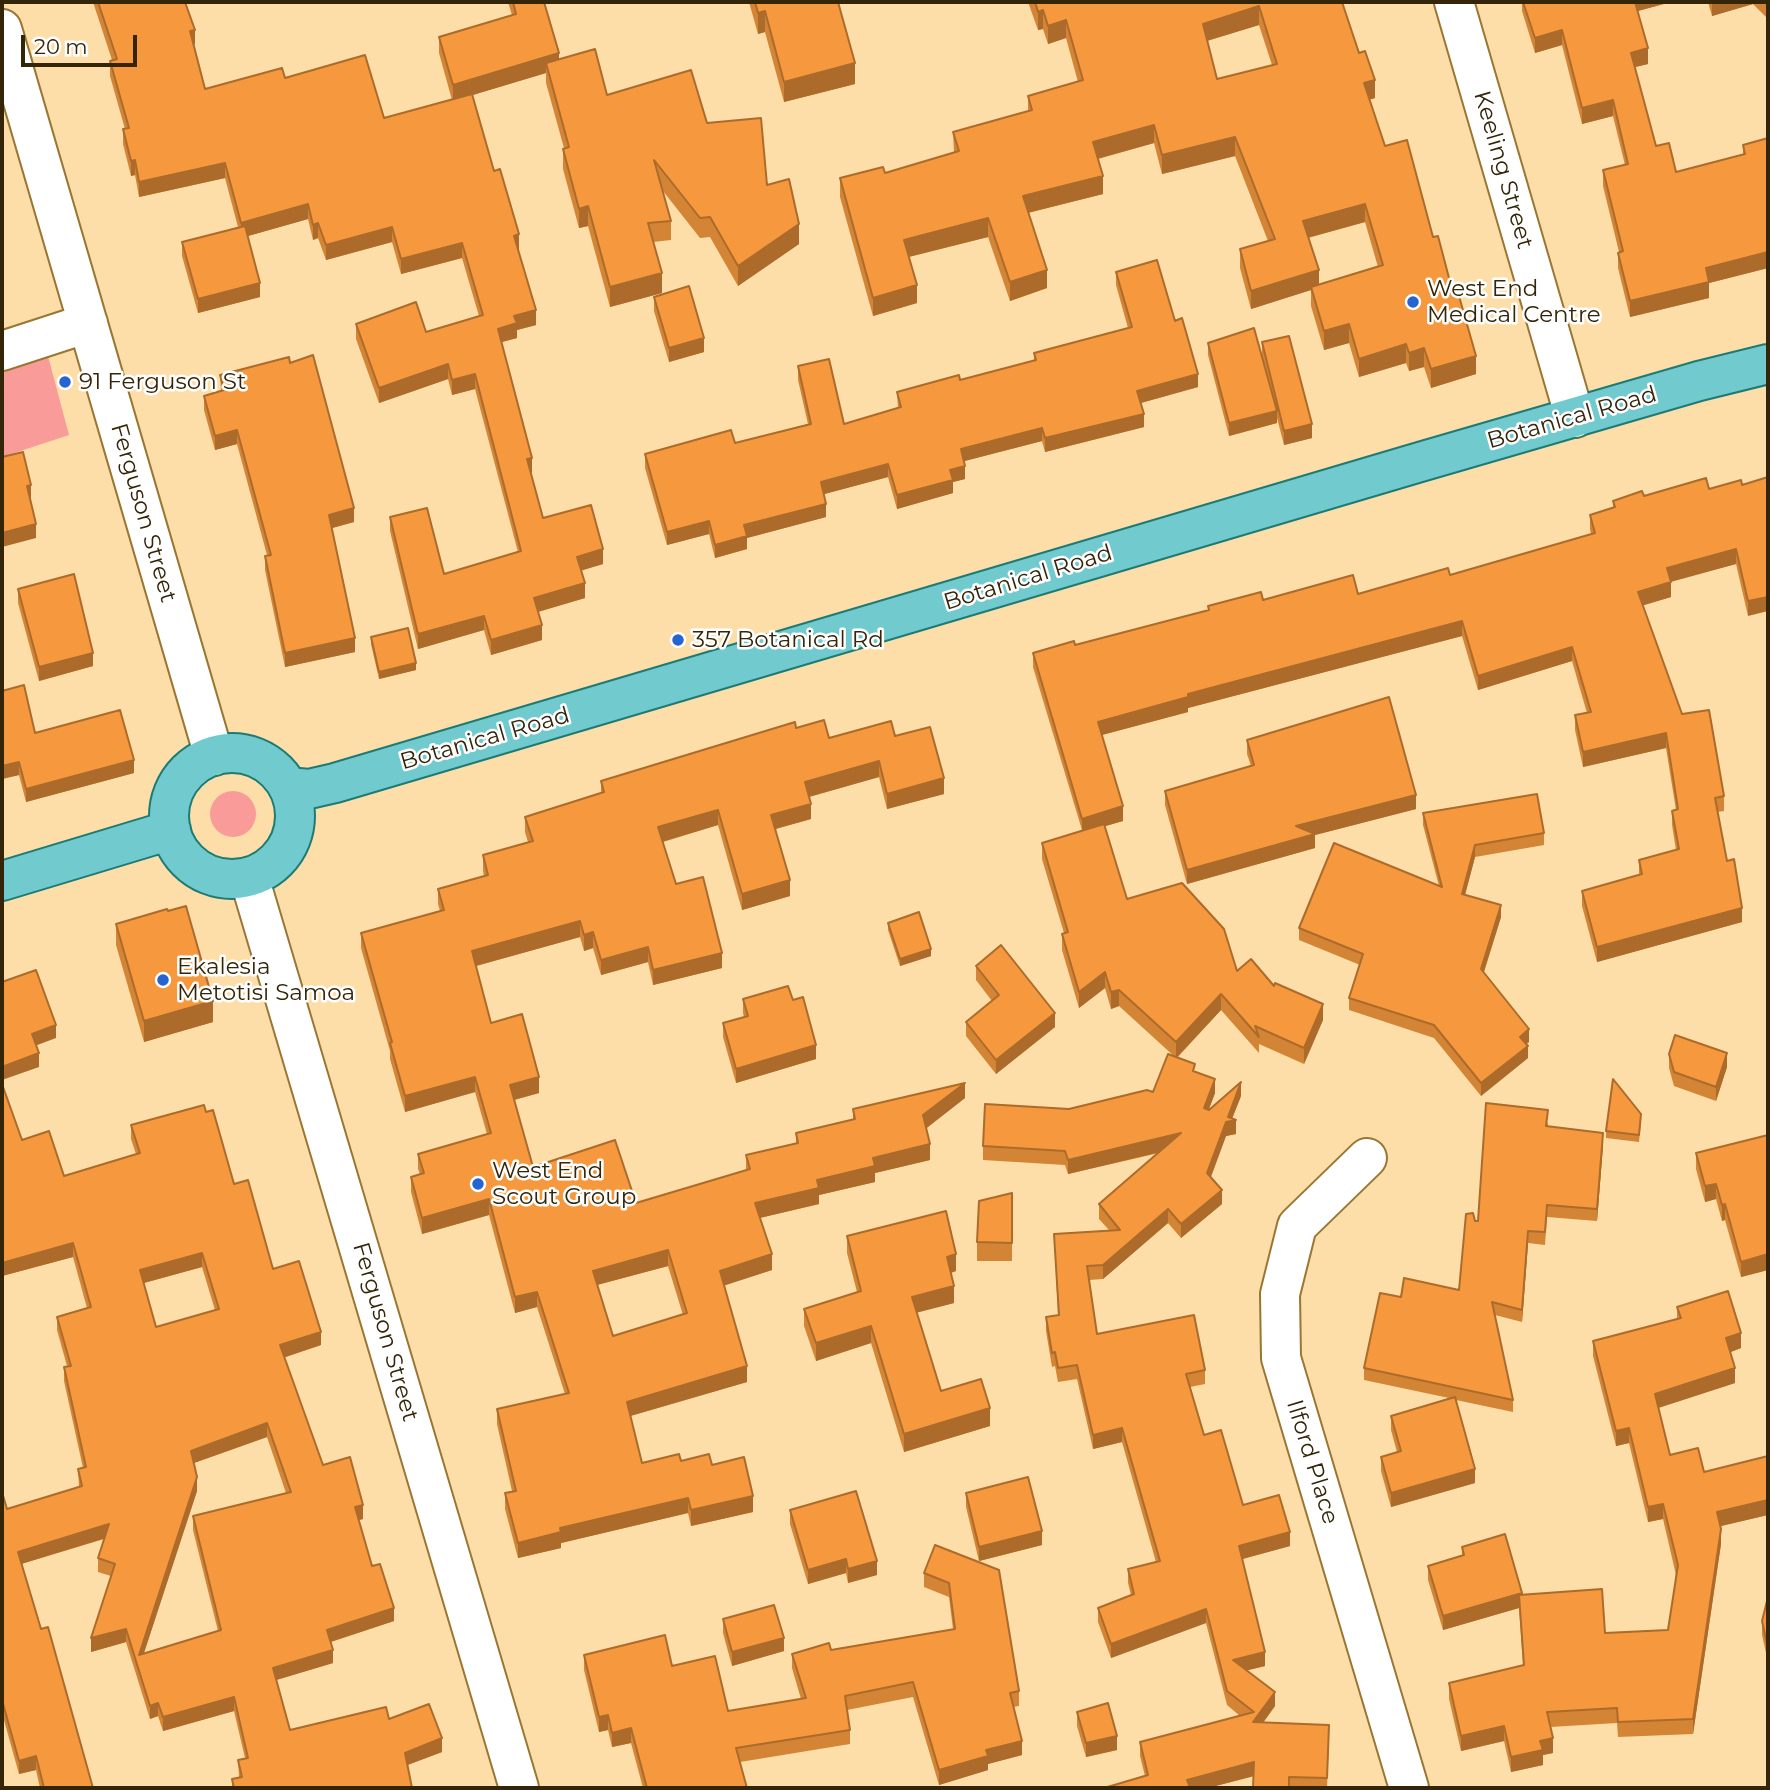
<!DOCTYPE html>
<html>
<head>
<meta charset="utf-8">
<style>
	body { margin:0 }
	#map { position:relative; width:1770px; height:1790px; overflow:hidden; background:#fddea9; font-family:Montserrat,sans-serif }
	canvas { display:block }
	.frame { position:absolute; inset:0; border:4px solid #342508; pointer-events:none }
	.scale { position:absolute; left:21px; top:35px; width:116px; height:32px; box-sizing:border-box; border:4px solid #342508; border-top:0; padding-left:9px; font-size:21px; line-height:24px; white-space:nowrap; color:#342508; -webkit-text-stroke:5px #fff; paint-order:stroke }
</style>
</head>
<body>
<div id="map">
<canvas width="1770" height="1790"></canvas>
<div class="frame"></div>
<div class="scale">20 m</div>
</div>
<script>
const g = document.querySelector('canvas').getContext('2d');
g.lineJoin = 'round';
function paint(path, color) { g.fillStyle = color; g.fill(path, 'evenodd'); }
function strokePath(path, color, width, dash) { g.strokeStyle = color; g.lineWidth = width; g.lineCap = dash ? 'butt' : 'round'; g.setLineDash(dash || []); g.stroke(path); }
function label(font, color, halo, rows, align = 'center') {
  g.font = font + ' Montserrat,sans-serif'; g.lineWidth = 5; g.setLineDash([]); g.textBaseline = 'middle'; g.strokeStyle = halo; g.fillStyle = color; for (const [text, x, y, turn = 0] of rows) {
    g.save(); g.translate(x, y); g.rotate((+turn || 0) * Math.PI / 180); g.textAlign = isNaN(turn) ? turn : align; if (halo) g.strokeText(text, 0, 0); g.fillText(text, 0, 0); g.restore();
  }
}
const green = new Path2D(`
	M48 356 69 435 2 457V372Z
	M210 814a23 23 0 1 1 46 0a23 23 0 1 1-46 0Z`);
const minor = new Path2D(`
	M1454 2 1575 418
	M2 29 214 756
	M2 351 88 323
	M249 877 519 1788
	M1367 1158 1297 1226 1280 1294 1281 1358 1409 1788`);
const major = new Path2D(`
	M169 816a63 63 0 1 1 126 0a63 63 0 1 1-126 0Z
	M288 787 309 789 335 783 1420 462 1699 381 1768 364
	M2 881 171 830`);
const wall = new Path2D(`
	M93 2H185L195 44 194 45 205 89 285 78 384 118 452 100 439 53V37L512 15 508 2H544L559 60 607 95 707 123 767 185 799 244 738 286 710 237 700 238 663 191 671 221V240L653 242 662 293 610 307 588 226 579 228 563 169V149L564 148 546 83V73L472 95 494 171 519 249H518L536 325 517 330V338L502 342 532 472 531 473 543 518 603 564 581 570 585 598 538 612 542 640 491 655 484 630 418 649 390 531V517L444 574 518 552 475 389 452 395 448 379 379 403 356 339V324L426 332 479 316 462 258 401 274 392 242 326 260 318 238 313 240 308 219 248 236 260 297 198 313 182 256V242L238 227 225 178 139 197 135 175 131 176 123 144V129H125L110 76V61L112 60Z
	M749 2H838L855 84 784 102 765 32 758 34Z
	M1028 2H1342L1375 98 1369 100 1385 146 1433 237 1476 374 1431 388 1424 367 1409 371 1406 363 1359 377 1349 343 1324 350 1311 306V290L1251 309 1240 268V249L1268 241 1235 156 1162 174 1154 143 1098 159 1103 194 1028 213 1047 288 1010 301 988 237 909 257 917 303 873 316 840 197V178L885 173 954 153 953 132 1028 111V96L1078 82 1066 38 1048 44 1043 29 1038 30ZM1259 25 1272 65 1217 79 1207 41ZM1365 222 1378 267 1319 285 1308 238Z
	M1522 2H1671L1638 11 1648 64 1635 67 1656 146 1676 172 1743 155V145L1768 138V268L1709 283V298L1630 317 1618 268V253L1619 252 1603 186V170L1625 165 1613 116 1582 124 1562 45 1535 53 1522 11Z
	M1708 2H1768V19L1753 4 1712 16Z
	M1116 272 1175 321 1198 387 1141 403 1144 427 1045 452 1042 441 964 461 965 479 953 482V493L897 509 888 477 824 494 826 517 747 538V549L715 558 709 534 667 545 645 468V454L735 443 808 424 798 380V366L844 424 898 408 897 392 960 380 1034 361V353L1128 328 1116 285Z
	M654 297 704 352 669 362 654 311Z
	M1262 342 1312 438 1284 445 1277 418V423L1229 436 1208 355V343L1262 356Z
	M290 363 354 522 331 528 355 652 285 667 265 570V556L267 555 237 444 215 450 204 410V396L221 391 220 375Z
	M1768 477 1748 616 1736 564 1671 581V597L1643 605 1682 714 1724 796V811L1717 812 1727 861 1742 922 1597 962 1582 906V891L1639 875V860L1676 850 1672 825V811L1676 810 1666 748 1583 767 1575 730V715L1587 713 1572 661 1478 690 1462 636 1188 708V712L1102 735 1123 821 1105 826 1127 899 1237 971 1274 986 1323 1020 1304 1064 1259 1044V1053L1221 1010 1177 1058 1195 1072 1215 1093 1209 1109 1241 1096 1232 1119 1236 1134 1226 1136 1211 1177 1222 1204 1181 1238 1168 1223 1103 1279 1089 1280 1097 1334 1205 1370V1384L1190 1387 1204 1435 1243 1505 1290 1546 1242 1559 1265 1666 1247 1670 1275 1706 1263 1723 1329 1739 1327 1788H1253L1254 1776 1208 1788H1104L1145 1776 1140 1756V1742L1240 1716 1227 1705 1206 1623 1111 1658 1098 1622V1608L1131 1595 1128 1583V1569L1156 1562 1122 1442 1093 1449 1077 1379 1058 1382 1055 1366 1052 1367 1046 1331V1317L1058 1315 1054 1234 1109 1230 1099 1219V1204L1159 1153 1068 1174 1065 1165 983 1160V1146L1069 1109 1153 1092 1175 1057 1119 1006 1111 1009 1105 988 1079 1008 1062 950V934L1064 933 1042 859V843L1082 830 1033 667V653L1075 645 1208 610V606L1263 600 1358 594 1450 575 1591 534 1590 529V515L1613 507V501L1742 485Z
	M18 589 93 666 39 681 18 603Z
	M371 637 416 670 379 679 371 644Z
	M2 691 35 733 134 773 26 802 19 775 2 779Z
	M796 728 829 738 895 736 944 794 887 809 879 777 809 797 811 819 776 829 790 896 742 910 718 825 663 842 676 884 722 968 653 985 648 962 601 975 593 948 584 951 580 937 476 966 491 1023 539 1093 514 1100 533 1167 636 1203 746 1170V1155L796 1144V1133L853 1120V1109L965 1098 926 1128 930 1160 875 1173V1182L819 1195V1204L760 1218 772 1270 724 1285 747 1382 630 1416 642 1463 681 1461 712 1465 753 1512 691 1526 688 1513 561 1543V1548L518 1558 505 1509V1493L512 1491 497 1424V1409L565 1394 537 1307 515 1313 489 1215 422 1234 411 1192V1177L420 1174 418 1169V1154L487 1134 475 1092 405 1112 390 1059V1051L361 948V933L440 911 438 904V889L484 876 483 871V855L528 842 525 832V817L601 793V781ZM668 1266 683 1315 613 1336 597 1285Z
	M1247 740 1416 809 1315 835V848L1187 884 1165 805V791L1251 766 1247 754Z
	M1423 813 1544 833V845L1475 857 1465 895 1501 917 1484 972 1529 1042 1526 1044 1528 1058 1481 1096 1434 1038 1349 1010V998L1360 965 1299 940V928L1439 886 1423 825Z
	M168 911 213 1022 144 1042 116 945V924Z
	M888 923 931 956 900 966 888 930Z
	M976 966 1055 1027 996 1074 966 1036V1022L992 1001 976 980Z
	M743 999 793 1000 816 1059 736 1083 723 1037V1023L744 1017 743 1013Z
	M1669 1054 1727 1067 1716 1101 1674 1086 1669 1068Z
	M2 1084 22 1140 64 1176 136 1154 131 1139V1125L234 1184 273 1269 321 1345 284 1357 323 1465 363 1519 359 1520 372 1566 394 1621 331 1642 333 1663 276 1680 290 1730 389 1719 442 1752 407 1765 412 1788H232V1779L239 1777 238 1760 245 1758 234 1711 163 1731 158 1716 150 1719 126 1642 91 1652 111 1576 98 1572V1558L104 1539 21 1564 41 1629 93 1788H40L36 1770 19 1774 2 1713V1492L7 1509 79 1487 78 1469 83 1468 64 1381V1367L67 1366 57 1330V1317L87 1308 73 1257 2 1276ZM202 1267 215 1310 156 1327 144 1283ZM267 1437 286 1493 193 1516V1530L218 1631 144 1653 197 1491 194 1463Z
	M1641 1121 1639 1142 1606 1138V1131Z
	M1548 1122V1126L1603 1145 1597 1221 1547 1217 1545 1245 1528 1243 1522 1322 1495 1315 1513 1400V1412L1456 1400 1475 1483 1391 1507 1381 1471V1457L1397 1452 1391 1430V1416L1449 1398 1364 1380V1368L1401 1297 1459 1290 1475 1221H1478Z
	M1768 1135V1270L1741 1277 1725 1220 1722 1221 1716 1199 1705 1202 1696 1169V1153Z
	M1012 1193V1261H977V1242Z
	M847 1236 956 1271 951 1273 954 1303 917 1312 941 1391 990 1426 904 1452 871 1343 816 1361 804 1326V1309L857 1292 847 1253Z
	M1677 1307 1741 1348 1730 1352 1735 1383 1658 1408 1670 1455 1704 1472 1768 1456V1515L1720 1526 1721 1544 1693 1734 1618 1737 1617 1723 1550 1727 1553 1753 1543 1755V1765L1511 1772 1504 1741 1461 1751 1449 1699V1683L1523 1665 1519 1608 1443 1630 1428 1580V1566L1462 1556V1547L1522 1594 1605 1633 1668 1630 1676 1575 1663 1519 1648 1522 1629 1443 1616 1446 1593 1356V1341L1677 1319Z
	M966 1493 1042 1545 979 1561 966 1507Z
	M790 1510 877 1575 848 1583 846 1573 808 1584 790 1524Z
	M935 1545 1019 1691V1706L1013 1707 1022 1755 988 1764V1770L939 1785 913 1697 847 1710 850 1730V1744L740 1762 747 1788H643L631 1743 612 1747 608 1730 599 1732 584 1670V1655L672 1666 728 1711 801 1699 792 1668V1654L831 1650 953 1629 949 1597 924 1587V1573Z
	M1768 1597V1662L1762 1635V1621Z
	M723 1619 784 1651 732 1666 723 1633Z
	M1077 1712 1117 1750 1086 1757 1077 1726Z`);
const shadedWall = new Path2D(`
	M1634 2H1671L1634 12Z
	M1712 2H1753V4L1712 16Z
	M1259 6V25L1203 42V24Z
	M1043 10V29L1038 30V12Z
	M765 11V32L758 34V13Z
	M1066 20V38L1048 44V26Z
	M195 30V44L190 46V31Z
	M1562 30V45L1535 53V38Z
	M1648 48V64L1631 68V53Z
	M559 53V70L546 63V73L453 101V85Z
	M855 63V84L784 102V82Z
	M1375 80V98L1364 101V83Z
	M1613 100V116L1582 124V108Z
	M1154 125V143L1093 160V142Z
	M1235 137V156L1162 174V155Z
	M135 160V175L131 176V161Z
	M225 163V178L139 197V182Z
	M1103 176V194L1023 214V196Z
	M308 204V219L241 238V223Z
	M1365 204V222L1303 239V221Z
	M588 206V226L579 228V209Z
	M988 218V237L904 258V240Z
	M318 223V238L313 240V225Z
	M799 224V244L738 286V266Z
	M392 227V242L326 260V245Z
	M519 234V249L514 251V236Z
	M462 243V258L401 274V259Z
	M1768 252V268L1709 283V298L1630 317V301L1706 268Z
	M1047 270V288L1010 301V282Z
	M1319 270V288L1311 287V290L1251 309V291Z
	M662 273V293L610 307V287Z
	M260 283V297L198 313V299Z
	M917 285V303L873 316V298Z
	M536 310V325L517 330V338L498 343V329L514 316Z
	M1349 324V343L1324 350V331Z
	M704 338V352L669 362V348Z
	M1406 344V363L1359 377V359Z
	M1424 348V367L1409 371V353Z
	M1476 356V374L1431 388V369Z
	M448 364V379L379 403V388Z
	M475 374V389L452 395V380Z
	M1198 374V387L1137 404V391Z
	M1277 411V423L1229 436V423Z
	M1144 414V427L1045 452V438Z
	M1312 424V438L1284 445V431Z
	M1042 428V441L961 462V449Z
	M237 430V444L215 450V436Z
	M532 458V472L527 474V459Z
	M888 464V477L821 495V482Z
	M965 466V479L953 482V493L897 509V495L950 470Z
	M31 485V499L27 500V486Z
	M826 504V517L747 538V549L715 558V545L744 525Z
	M354 508V522L329 529V515Z
	M709 521V534L667 545V532Z
	M36 524V538L2 547V533Z
	M603 549V564L577 572V557Z
	M1736 549V564L1667 583V568Z
	M1671 582V597L1638 607V592Z
	M585 583V598L534 613V598Z
	M1768 597V611L1748 616V601Z
	M484 616V630L418 649V634Z
	M1462 621V636L1188 708V712L1098 736V722L1188 694Z
	M542 625V640L491 655V640Z
	M355 638V652L285 667V653Z
	M1572 647V661L1478 690V676Z
	M93 653V666L39 681V667Z
	M416 663V670L379 679V672Z
	M1666 733V748L1583 767V752Z
	M134 760V773L26 802V789Z
	M879 761V777L805 798V782Z
	M19 762V775L2 779V766Z
	M944 778V794L887 809V794Z
	M1416 795V809L1315 835V848L1187 884V870L1296 826Z
	M811 804V819L771 830V815Z
	M1123 806V821L1082 833V819Z
	M718 810V825L658 843V827Z
	M1475 845V857L1462 906V894Z
	M790 880V896L742 910V894Z
	M1501 905V917L1481 981V969Z
	M1742 908V922L1597 962V947Z
	M580 921V937L472 967V951Z
	M593 932V948L584 951V935Z
	M648 947V962L601 975V960Z
	M931 949V956L900 966V959Z
	M722 953V968L653 985V970Z
	M1105 972V988L1079 1008V992Z
	M1119 990V1006L1111 1009V992Z
	M1221 994V1010L1176 1058V1042Z
	M213 1001V1022L144 1042V1021Z
	M1323 1004V1020L1304 1064V1048Z
	M1055 1013V1027L996 1074V1060Z
	M56 1025V1038L32 1047V1034Z
	M1529 1029V1042L1520 1049V1037Z
	M816 1045V1059L736 1083V1069Z
	M1528 1046V1058L1481 1096V1083Z
	M39 1053V1067L2 1080V1067Z
	M1727 1053V1067L1716 1101V1087Z
	M475 1077V1092L405 1112V1096Z
	M539 1077V1093L510 1101V1085Z
	M1215 1079V1093L1204 1122V1108Z
	M1241 1082V1096L1231 1121 1236 1120V1134L1226 1136 1207 1187V1173Z
	M965 1083V1098L923 1131V1115Z
	M1181 1133V1147L1068 1174V1160Z
	M1603 1133V1145L1597 1221V1209Z
	M930 1144V1160L875 1173V1182L819 1195V1204L755 1219V1203L873 1158Z
	M1716 1184V1199L1705 1202V1186Z
	M1222 1190V1204L1181 1238V1224Z
	M489 1199V1215L422 1234V1218Z
	M1725 1204V1220L1722 1221V1205Z
	M1168 1209V1223L1103 1279V1265Z
	M1528 1231V1243L1522 1322V1310Z
	M73 1243V1257L2 1276V1263Z
	M668 1250V1266L593 1286V1271Z
	M202 1253V1267L140 1284V1270Z
	M772 1254V1270L720 1287V1271Z
	M956 1254V1271L947 1274V1257Z
	M1768 1254V1270L1741 1277V1262Z
	M954 1286V1303L912 1314V1297Z
	M537 1292V1307L515 1313V1297Z
	M871 1326V1343L816 1361V1343Z
	M321 1332V1345L280 1359V1345Z
	M1741 1333V1348L1726 1354V1338Z
	M747 1366V1382L627 1417V1402Z
	M1735 1368V1383L1655 1409V1394Z
	M990 1408V1426L904 1452V1434Z
	M267 1423V1437L191 1464V1451Z
	M1122 1428V1442L1093 1449V1435Z
	M1629 1428V1443L1616 1446V1431Z
	M1475 1469V1483L1391 1507V1493Z
	M197 1477V1491L139 1668V1655Z
	M753 1496V1512L691 1526V1510Z
	M688 1498V1513L561 1543V1548L518 1558V1543L560 1528Z
	M1768 1500V1515L1717 1527V1512Z
	M1663 1504V1519L1648 1522V1507Z
	M363 1505V1519L355 1521V1507Z
	M109 1524V1537L18 1565V1552Z
	M1721 1529V1544L1693 1734V1719Z
	M1042 1531V1545L979 1561V1547Z
	M1290 1532V1546L1239 1560V1546Z
	M846 1559V1573L808 1584V1570Z
	M877 1561V1575L848 1583V1569Z
	M1522 1593V1607L1519 1595V1608L1443 1630V1616Z
	M394 1608V1621L327 1643V1630Z
	M1206 1609V1623L1111 1658V1644Z
	M126 1629V1642L91 1652V1638Z
	M784 1638V1651L732 1666V1652Z
	M333 1650V1663L273 1681V1668Z
	M1265 1652V1666L1233 1674V1660Z
	M1275 1692V1706L1253 1736V1722Z
	M234 1697V1711L163 1731V1717Z
	M158 1703V1716L150 1719V1706Z
	M608 1715V1730L599 1732V1717Z
	M1504 1726V1741L1461 1751V1736Z
	M631 1728V1743L612 1747V1733Z
	M1117 1736V1750L1086 1757V1743Z
	M442 1738V1752L405 1766V1753Z
	M1553 1738V1753L1543 1755V1765L1511 1772V1757L1540 1741Z
	M1022 1741V1755L988 1764V1770L939 1785V1770L986 1750Z
	M36 1756V1770L19 1774V1761Z
	M1254 1762V1776L1208 1788H1187V1780Z`);
const building = new Path2D(`
	M98 2H185L195 30 190 31 205 89 282 68 285 78 365 55 384 118 472 94 494 171 500 169 519 234 514 236 536 310 514 316 517 323 498 329 532 458 527 459 543 518 591 505 603 549 577 557 585 583 534 598 542 625 491 640 484 616 418 634 390 517 427 508 444 574 521 551 475 374 452 380 448 364 379 388 356 324 416 302 426 332 483 315 462 243 401 259 392 227 326 245 318 223 313 225 308 204 241 223 225 163 139 182 135 160 131 161 123 129 129 128 110 61 117 59Z
	M513 2H544L559 53 453 85 439 37 516 14Z
	M755 2H838L855 63 784 82 765 11 758 13Z
	M1035 2H1342L1359 53 1365 51 1375 80 1364 83 1385 146 1407 140 1433 237 1438 236 1454 297 1459 296 1476 356 1431 369 1424 348 1409 353 1406 344 1359 359 1349 324 1324 331 1311 287 1383 265 1365 204 1303 221 1319 270 1251 291 1240 249 1275 239 1235 137 1162 155 1154 125 1093 142 1103 176 1023 196 1047 270 1010 282 988 218 904 240 917 285 873 298 840 178 883 167 885 173 959 151 953 132 1032 110 1028 96 1083 80 1066 20 1048 26 1043 10 1038 12ZM1259 6 1277 64 1217 79 1203 24Z
	M1523 2H1635L1648 48 1631 53 1656 146 1669 143 1676 172 1745 154 1743 145 1768 138V252L1706 268 1709 282 1630 301 1618 253 1623 251 1603 170 1628 164 1613 100 1582 108 1562 30 1535 38Z
	M595 49 607 95 691 70 707 123 761 118 767 185 789 179 799 224 738 266 710 217 700 218 654 160 671 221 648 223 662 273 610 287 588 206 579 209 563 149 569 147 546 63Z
	M245 226 260 283 198 299 182 242Z
	M1157 260 1175 321 1182 318 1198 374 1137 391 1144 414 1045 438 1042 428 961 449 965 466 950 470 953 480 897 495 888 464 821 482 826 504 744 525 747 536 715 545 709 521 667 532 645 454 731 430 735 443 811 424 798 366 829 359 844 424 901 407 897 392 959 375 960 380 1036 360 1034 353 1132 327 1116 272Z
	M689 286 704 338 669 348 654 297Z
	M1254 328 1277 411 1229 423 1208 343Z
	M1289 336 1312 424 1284 431 1262 342Z
	M313 355 354 508 329 515 355 638 285 653 265 556 271 555 237 430 215 436 204 396 224 390 220 375 289 357 290 363Z
	M23 452 31 485 27 486 36 524 2 533V457Z
	M1768 477V597L1748 601 1736 549 1667 568 1671 582 1638 592 1682 714 1709 710 1724 796 1715 798 1727 861 1734 859 1742 908 1597 947 1582 891 1642 874 1639 860 1679 849 1672 811 1678 809 1666 733 1583 752 1575 715 1591 712 1572 647 1478 676 1462 621 1188 694V697L1098 722 1123 806 1082 819 1033 653 1074 641 1075 645 1209 610 1208 606 1261 592 1263 600 1353 575 1358 594 1448 568 1450 575 1595 533 1590 515 1615 507 1613 501 1642 491 1644 496 1706 478 1709 489 1741 480 1742 485Z
	M74 574 93 653 39 667 18 589Z
	M408 628 416 663 379 672 371 637Z
	M24 685 35 733 120 710 134 760 26 789 19 762 2 766V691Z
	M1389 697 1416 795 1296 826 1315 834 1187 870 1165 791 1254 765 1247 740Z
	M824 720 829 738 891 721 895 736 930 727 944 778 887 794 879 761 805 782 811 804 771 815 790 880 742 894 718 810 658 827 676 884 703 877 722 953 653 970 648 947 601 960 593 932 584 935 580 921 472 951 491 1023 522 1014 539 1077 510 1085 533 1167 615 1140 636 1203 750 1169 746 1155 798 1143 796 1133 855 1119 853 1109 965 1083 923 1115 930 1144 873 1158 875 1166 817 1180 819 1188 755 1203 772 1254 720 1271 747 1366 627 1402 642 1463 679 1454 681 1461 709 1454 712 1465 744 1457 753 1496 691 1510 688 1498 560 1528 561 1532 518 1543 505 1493 516 1491 497 1409 569 1393 537 1292 515 1297 489 1199 422 1218 411 1177 424 1173 418 1154 491 1133 475 1077 405 1096 390 1043 392 1042 361 933 444 910 438 889 488 875 483 855 533 841 525 817 604 792 601 781 795 722 796 728ZM668 1250 687 1313 613 1336 593 1271Z
	M1537 794 1544 833 1475 845 1462 894 1501 905 1481 969 1529 1029 1520 1037 1528 1046 1481 1083 1434 1025 1349 998 1363 954 1299 928 1334 843 1442 887 1423 813Z
	M1104 824 1127 899 1182 883 1224 929 1237 971 1251 959 1274 986 1275 983 1323 1004 1304 1048 1255 1026 1259 1037 1221 994 1176 1042 1119 990 1111 992 1105 972 1079 992 1062 934 1068 932 1042 843Z
	M186 906 213 1001 144 1021 116 924 167 909 168 911Z
	M919 912 931 949 900 959 888 923Z
	M1001 945 1055 1013 996 1060 966 1022 999 995 976 966Z
	M36 970 56 1025 32 1034 39 1053 2 1067V982Z
	M788 986 793 1000 803 997 816 1045 736 1069 723 1023 748 1016 743 999Z
	M1675 1035 1727 1053 1716 1087 1674 1072 1669 1054Z
	M1168 1054 1195 1064 1193 1071 1215 1079 1204 1108 1209 1110 1241 1082 1228 1117 1236 1120 1226 1122 1207 1173 1222 1190 1181 1224 1168 1209 1103 1265 1087 1266 1097 1334 1194 1315 1205 1370 1186 1374 1204 1435 1221 1430 1243 1505 1279 1495 1290 1532 1239 1546 1265 1652 1233 1660 1275 1692 1253 1722 1329 1725 1327 1778 1289 1777V1788H1253L1254 1762 1187 1780 1190 1788H1104L1148 1775 1140 1742 1254 1712 1227 1691 1206 1609 1111 1644 1098 1608 1134 1594 1128 1569 1160 1561 1122 1428 1093 1435 1077 1365 1058 1368 1055 1352 1052 1353 1046 1317 1059 1315 1054 1234 1120 1230 1099 1204 1181 1133 1068 1160 1065 1151 983 1146 985 1104 1069 1109 1147 1090 1153 1092Z
	M1613 1079 1641 1114 1639 1135 1606 1131Z
	M2 1084 22 1140 49 1131 64 1176 140 1153 131 1125 204 1105 206 1112 213 1110 234 1184 248 1180 273 1269 299 1261 321 1332 280 1345 323 1465 350 1457 363 1505 355 1507 372 1566 380 1564 394 1608 327 1630 333 1650 273 1668 290 1730 386 1707 389 1719 429 1704 442 1738 405 1753 412 1788H234L232 1779 242 1777 238 1760 248 1758 234 1697 163 1717 158 1703 150 1706 126 1629 91 1638 115 1564 98 1558 109 1524 18 1552 41 1629 48 1627 93 1788H44L36 1756 19 1761 2 1700V1492L7 1509 82 1486 78 1469 86 1467 64 1367 71 1366 57 1317 91 1307 73 1243 2 1263ZM202 1253 219 1309 156 1327 140 1270ZM267 1423 291 1492 193 1516 221 1630 139 1655 197 1477 191 1451Z
	M1486 1103 1548 1110 1546 1126 1603 1133 1597 1209 1547 1205 1545 1232 1528 1231 1522 1310 1492 1302 1513 1400 1364 1368 1380 1293 1401 1297 1404 1278 1459 1290 1466 1214 1473 1213 1475 1221H1478Z
	M1768 1135V1254L1741 1262 1725 1204 1722 1205 1716 1184 1705 1186 1696 1153Z
	M1012 1193V1243L977 1242 979 1201Z
	M946 1211 956 1254 947 1257 954 1286 912 1297 941 1391 981 1379 990 1408 904 1434 871 1326 816 1343 804 1309 861 1291 847 1236Z
	M1728 1291 1741 1333 1726 1338 1735 1368 1655 1394 1670 1455 1698 1448 1704 1472 1768 1456V1500L1717 1512 1721 1529 1693 1719 1618 1722 1617 1708 1547 1712 1553 1738 1540 1741 1543 1750 1511 1757 1504 1726 1461 1736 1449 1683 1524 1665 1519 1595 1602 1589 1605 1633 1668 1630 1678 1565 1663 1504 1648 1507 1629 1428 1616 1431 1593 1341 1681 1318 1677 1307Z
	M1455 1397 1475 1469 1391 1493 1381 1457 1401 1451 1391 1416Z
	M1028 1477 1042 1531 979 1547 966 1493Z
	M856 1491 877 1561 848 1569 846 1559 808 1570 790 1510Z
	M1505 1534 1522 1593 1443 1616 1428 1566 1464 1555 1462 1547Z
	M935 1545 999 1570 1019 1691 1010 1693 1022 1741 986 1750 988 1756 939 1770 913 1682 845 1696 850 1730 736 1748 747 1788H647L631 1728 612 1733 608 1715 599 1717 584 1655 665 1635 672 1666 715 1656 728 1711 806 1698 792 1654 829 1643 831 1650 955 1629 949 1583 924 1573Z
	M1768 1597V1648L1762 1621Z
	M774 1605 784 1638 732 1652 723 1619Z
	M1108 1703 1117 1736 1086 1743 1077 1712Z`);
const markers = [
	[1413,302,7,"#2664d1"],
	[65,382,7,"#2664d1"],
	[678,640,7,"#2664d1"],
	[163,980,7,"#2664d1"],
	[478,1184,7,"#2664d1"]
];
const streetNames = [
	["Keeling Street",1503,170,74],
	["Botanical Road",1572,418,-16],
	["Ferguson Street",143,513,74],
	["Botanical Road",1028,578,-17],
	["Botanical Road",485,739,-16],
	["Ferguson Street",385,1332,74],
	["Ilford Place",1312,1462,73]
];
const poiNames = [
	["West End",1427,289],
	["Medical Centre",1427,315],
	["91 Ferguson St",79,382],
	["357 Botanical Rd",692,640],
	["Ekalesia",177,967],
	["Metotisi Samoa",177,993],
	["West End",492,1171],
	["Scout Group",492,1197]
];
paint(green, '#f89b99');
strokePath(minor, '#997632', 42);
strokePath(major, '#1e7a74', 42);
strokePath(minor, '#fff', 38);
strokePath(major, '#71cace', 38);
paint(wall, '#d48435');
paint(shadedWall, '#ac6b2b');
paint(building, '#f6993e');
strokePath(building, '#ac6b2b', 2);
for (const [x, y, r, color] of markers) { const dot = new Path2D(); dot.arc(x, y, r, 0, 2 * Math.PI); g.fillStyle = color; g.fill(dot); strokePath(dot, '#fff', 2.5); }
label('23px', '#342508', '#fff', streetNames);
label('23px', '#342508', '#fff', poiNames, 'left');
</script>
</body>
</html>
